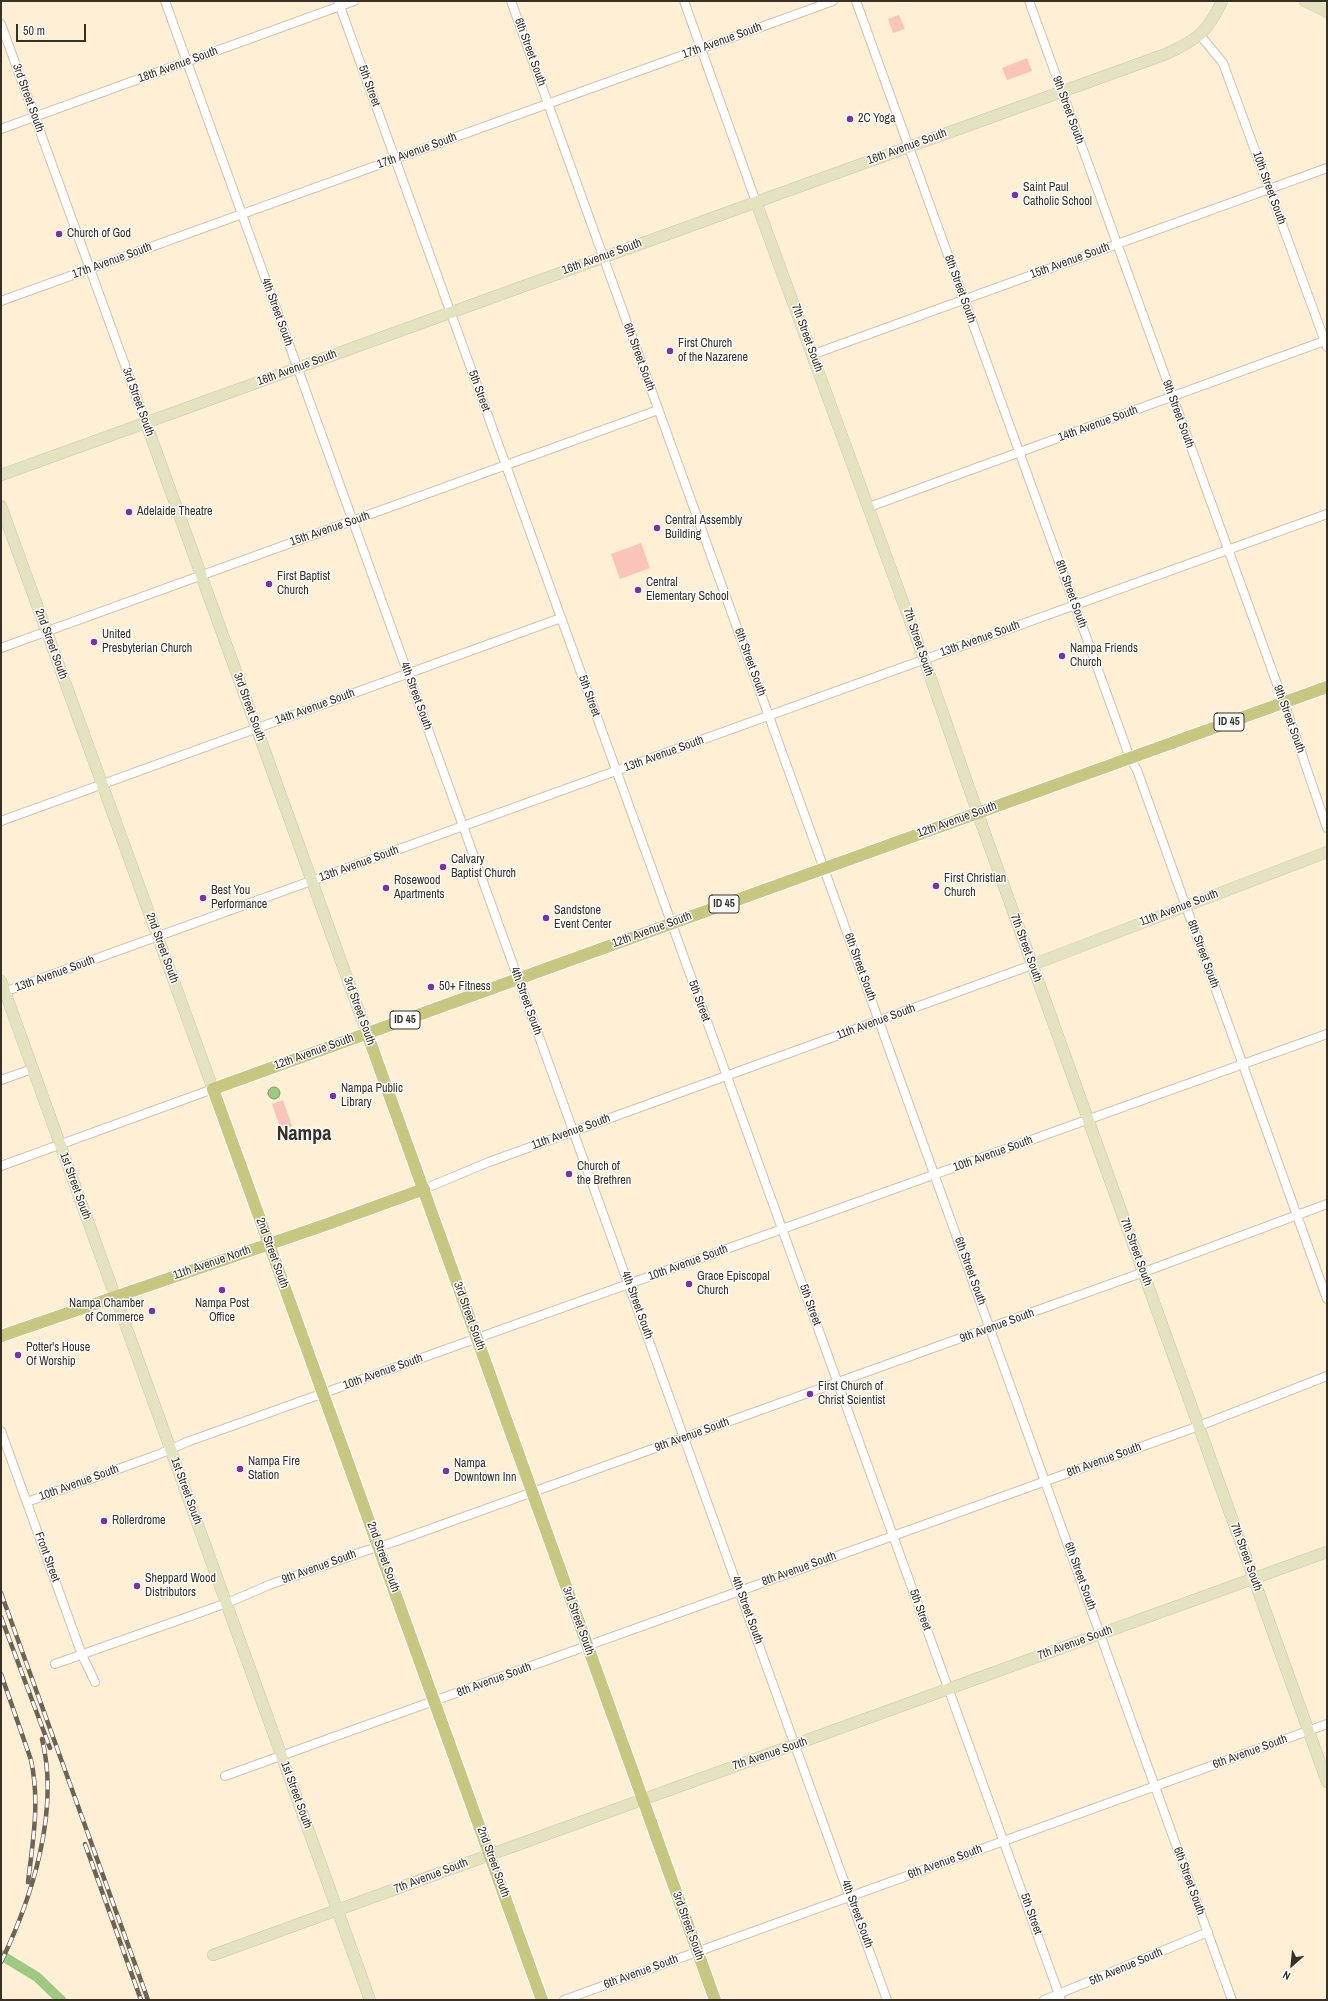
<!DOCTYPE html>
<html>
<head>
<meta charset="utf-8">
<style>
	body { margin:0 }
	#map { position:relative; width:1328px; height:2001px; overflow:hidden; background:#ffefd5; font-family:"Archivo Narrow",sans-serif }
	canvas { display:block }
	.frame { position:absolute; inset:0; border:2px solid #363026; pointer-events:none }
	.north { position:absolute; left:1272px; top:1945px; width:40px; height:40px; -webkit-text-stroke:3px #fefefe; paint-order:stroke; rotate:207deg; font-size:11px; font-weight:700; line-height:16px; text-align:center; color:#363026 }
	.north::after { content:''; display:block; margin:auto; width:14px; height:18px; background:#363026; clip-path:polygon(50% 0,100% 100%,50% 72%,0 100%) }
	.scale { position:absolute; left:16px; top:24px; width:70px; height:18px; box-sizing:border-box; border:2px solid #363026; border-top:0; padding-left:5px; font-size:12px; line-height:14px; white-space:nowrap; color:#363026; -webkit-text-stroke:3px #fefefe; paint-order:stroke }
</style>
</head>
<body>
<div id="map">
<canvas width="1328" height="2001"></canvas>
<div class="frame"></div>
<div class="north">N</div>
<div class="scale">50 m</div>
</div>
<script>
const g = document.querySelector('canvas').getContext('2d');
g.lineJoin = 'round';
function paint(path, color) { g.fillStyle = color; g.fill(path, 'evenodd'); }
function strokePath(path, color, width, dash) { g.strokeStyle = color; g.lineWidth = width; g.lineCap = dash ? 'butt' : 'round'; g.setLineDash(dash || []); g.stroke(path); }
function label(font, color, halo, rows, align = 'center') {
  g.font = font + ' "Archivo Narrow",sans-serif'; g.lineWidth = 3; g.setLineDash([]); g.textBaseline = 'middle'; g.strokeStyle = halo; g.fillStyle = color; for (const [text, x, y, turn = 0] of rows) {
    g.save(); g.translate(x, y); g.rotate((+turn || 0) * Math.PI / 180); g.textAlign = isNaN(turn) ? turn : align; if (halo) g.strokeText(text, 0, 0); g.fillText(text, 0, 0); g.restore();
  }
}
const green = new Path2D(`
	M899 15 905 29 893 33 888 19Z
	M1027 58 1032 71 1007 80 1002 68Z
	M641 543 650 568 620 579 611 554Z
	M283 1100 292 1126 281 1130 272 1104Z`);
const water = new Path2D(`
	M268 1093a6 6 0 1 1 12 0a6 6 0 1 1-12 0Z`);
const canal = new Path2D(`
	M1 1955 37 1977 61 2000`);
const street = new Path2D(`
	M165 1 887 2000
	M338 1 1061 2000
	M511 1 1232 2000
	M684 1 756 202
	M856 1 1130 758 1137 770 1327 1299
	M1029 1 1289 717 1327 828
	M1 24 146 423
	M1200 35 1223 63 1327 347
	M1 129 354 1
	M1 301 833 1
	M814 354 1327 168
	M869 507 1327 340
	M1 648 658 410
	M1 821 561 618
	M1 993 1327 514
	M1 1080 32 1069
	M1 1166 213 1089
	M424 1189 489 1162 1032 965
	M1 1431 82 1655 95 1682
	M27 1502 157 1455 187 1442 1327 1034
	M55 1664 227 1603 269 1585 365 1551 394 1542 1144 1272 1327 1204
	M225 1776 1199 1426 1327 1376
	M564 2000 1327 1724
	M1044 2000 1208 1932`);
const secondary = new Path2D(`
	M1305 1 1327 12
	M756 202 924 659 983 828 1327 1782
	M146 423 367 1033
	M1 475 1166 54C1197 40 1208 32 1222 1
	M1 506 213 1089
	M1032 965 1327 852
	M1 981 370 2000
	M213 1955 1327 1552`);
const primary = new Path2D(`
	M367 1033 715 2000
	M1 1336 322 1226 424 1189
	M542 2000 213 1089 1327 687`);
const rail = new Path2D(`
	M1 1593 148 2000
	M1 1617 50 1748
	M1 1674 31 1760C40 1801 33 1841 28 1882
	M85 1844 141 2000
	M1 1962C32 1898 60 1811 42 1739`);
const markers = [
	[850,119,4,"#7932a5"],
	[1015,195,4,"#7932a5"],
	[59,234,4,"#7932a5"],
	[670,351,4,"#7932a5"],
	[129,512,4,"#7932a5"],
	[657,528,4,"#7932a5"],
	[269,584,4,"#7932a5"],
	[638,590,4,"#7932a5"],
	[94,642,4,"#7932a5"],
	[1062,656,4,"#7932a5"],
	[443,867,4,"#7932a5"],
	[936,886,4,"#7932a5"],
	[386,888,4,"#7932a5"],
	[203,898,4,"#7932a5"],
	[546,918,4,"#7932a5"],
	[431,987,4,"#7932a5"],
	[333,1096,4,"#7932a5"],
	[569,1174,4,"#7932a5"],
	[689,1284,4,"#7932a5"],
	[222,1290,4,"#7932a5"],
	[152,1311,4,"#7932a5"],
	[18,1355,4,"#7932a5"],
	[810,1394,4,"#7932a5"],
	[240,1469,4,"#7932a5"],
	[446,1471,4,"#7932a5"],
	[104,1521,4,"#7932a5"],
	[137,1586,4,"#7932a5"]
];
const shields = [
	[1229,722,30],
	[724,904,30],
	[405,1020,30]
];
const shieldNames = [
	["ID 45",1229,722],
	["ID 45",724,904],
	["ID 45",405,1020]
];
const streetNames = [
	["17th Avenue South",722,41,-20],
	["6th Street South",530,52,70],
	["18th Avenue South",178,65,-20],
	["5th Street",369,86,70],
	["3rd Street South",28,98,70],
	["9th Street South",1068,110,70],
	["16th Avenue South",907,147,-20],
	["17th Avenue South",417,151,-20],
	["10th Street South",1269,188,70],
	["16th Avenue South",602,257,-20],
	["17th Avenue South",112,261,-20],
	["15th Avenue South",1070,261,-20],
	["8th Street South",960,289,70],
	["4th Street South",277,312,70],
	["7th Street South",807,338,70],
	["6th Street South",639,357,70],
	["16th Avenue South",297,368,-20],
	["5th Street",479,391,70],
	["3rd Street South",138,402,70],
	["9th Street South",1178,414,70],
	["14th Avenue South",1098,424,-20],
	["15th Avenue South",330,529,-19],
	["8th Street South",1071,594,70],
	["13th Avenue South",980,639,-20],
	["7th Street South",918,642,71],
	["2nd Street South",51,644,70],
	["6th Street South",750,662,70],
	["4th Street South",416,696,70],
	["5th Street",589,696,70],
	["3rd Street South",249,707,70],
	["14th Avenue South",315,707,-20],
	["9th Street South",1289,719,70],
	["13th Avenue South",664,754,-20],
	["12th Avenue South",957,820,-20],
	["13th Avenue South",359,864,-20],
	["11th Avenue South",1179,908,-21],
	["12th Avenue South",652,930,-20],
	["2nd Street South",162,948,70],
	["7th Street South",1026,948,70],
	["8th Street South",1203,954,70],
	["6th Street South",860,967,70],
	["13th Avenue South",55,974,-20],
	["4th Street South",526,1001,70],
	["5th Street",699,1001,70],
	["3rd Street South",359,1011,70],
	["11th Avenue South",876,1022,-20],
	["12th Avenue South",314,1052,-20],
	["11th Avenue South",571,1132,-20],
	["10th Avenue South",993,1154,-20],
	["1st Street South",75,1186,70],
	["7th Street South",1136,1252,70],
	["2nd Street South",272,1253,70],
	["11th Avenue North",212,1263,-19],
	["10th Avenue South",688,1263,-20],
	["6th Street South",970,1271,70],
	["4th Street South",637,1305,70],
	["5th Street",810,1305,70],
	["3rd Street South",469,1316,70],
	["9th Avenue South",997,1326,-20],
	["10th Avenue South",383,1372,-20],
	["9th Avenue South",692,1435,-20],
	["8th Avenue South",1104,1460,-20],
	["10th Avenue South",79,1483,-20],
	["1st Street South",186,1491,70],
	["Front Street",47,1557,70],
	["2nd Street South",383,1557,70],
	["7th Street South",1246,1557,70],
	["9th Avenue South",319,1567,-20],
	["8th Avenue South",799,1569,-20],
	["6th Street South",1080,1576,70],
	["4th Street South",747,1610,70],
	["5th Street",920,1610,70],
	["3rd Street South",578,1621,70],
	["7th Avenue South",1075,1643,-20],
	["8th Avenue South",494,1680,-20],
	["6th Avenue South",1250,1752,-20],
	["7th Avenue South",770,1754,-19],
	["1st Street South",296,1795,70],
	["2nd Street South",493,1862,70],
	["6th Avenue South",945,1862,-20],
	["7th Avenue South",431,1876,-21],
	["6th Street South",1189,1881,70],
	["4th Street South",857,1914,70],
	["5th Street",1031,1914,70],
	["3rd Street South",688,1926,70],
	["5th Avenue South",1126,1967,-23],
	["6th Avenue South",641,1972,-20]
];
const poiNames = [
	["2C Yoga",858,119],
	["Saint Paul",1023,188],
	["Catholic School",1023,202],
	["Church of God",67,234],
	["First Church",678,344],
	["of the Nazarene",678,358],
	["Adelaide Theatre",137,512],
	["Central Assembly",665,521],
	["Building",665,535],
	["First Baptist",277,577],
	["Church",277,591],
	["Central",646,583],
	["Elementary School",646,597],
	["United",102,635],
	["Presbyterian Church",102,649],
	["Nampa Friends",1070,649],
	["Church",1070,663],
	["Calvary",451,860],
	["Baptist Church",451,874],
	["First Christian",944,879],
	["Church",944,893],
	["Rosewood",394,881],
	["Apartments",394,895],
	["Best You",211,891],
	["Performance",211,905],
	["Sandstone",554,911],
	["Event Center",554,925],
	["50+ Fitness",439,987],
	["Nampa Public",341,1089],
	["Library",341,1103],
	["Church of",577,1167],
	["the Brethren",577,1181],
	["Grace Episcopal",697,1277],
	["Church",697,1291],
	["Nampa Chamber",144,1304,"right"],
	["of Commerce",144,1318,"right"],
	["Nampa Post",222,1304,"center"],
	["Office",222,1318,"center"],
	["Potter's House",26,1348],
	["Of Worship",26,1362],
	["First Church of",818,1387],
	["Christ Scientist",818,1401],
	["Nampa Fire",248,1462],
	["Station",248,1476],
	["Nampa",454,1464],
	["Downtown Inn",454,1478],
	["Rollerdrome",112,1521],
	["Sheppard Wood",145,1579],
	["Distributors",145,1593]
];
const townNames = [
	["Nampa",304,1135]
];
paint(green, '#fac4bb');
paint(water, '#9dc982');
strokePath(water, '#7e9b66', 1);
strokePath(canal, '#9dc982', 10);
strokePath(street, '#d2c3aa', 10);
strokePath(secondary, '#d2c3aa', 12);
strokePath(primary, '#fff', 14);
strokePath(street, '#fff', 8);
strokePath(secondary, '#e4e3c0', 11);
strokePath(primary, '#c8c782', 12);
strokePath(rail, '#6d6456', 4.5);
strokePath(rail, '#fefefe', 3, [9]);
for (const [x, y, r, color] of markers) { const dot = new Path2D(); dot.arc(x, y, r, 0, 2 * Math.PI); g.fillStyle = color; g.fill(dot); strokePath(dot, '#fefefe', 1.5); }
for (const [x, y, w] of shields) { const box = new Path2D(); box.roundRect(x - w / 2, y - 9, w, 18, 3); g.fillStyle = '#fefefe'; g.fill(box); strokePath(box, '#363026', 1); }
label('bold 11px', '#363026', null, shieldNames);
label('12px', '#363026', '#fefefe', streetNames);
label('12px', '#363026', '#fefefe', poiNames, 'left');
label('bold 20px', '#363026', '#fefefe', townNames);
</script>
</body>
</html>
